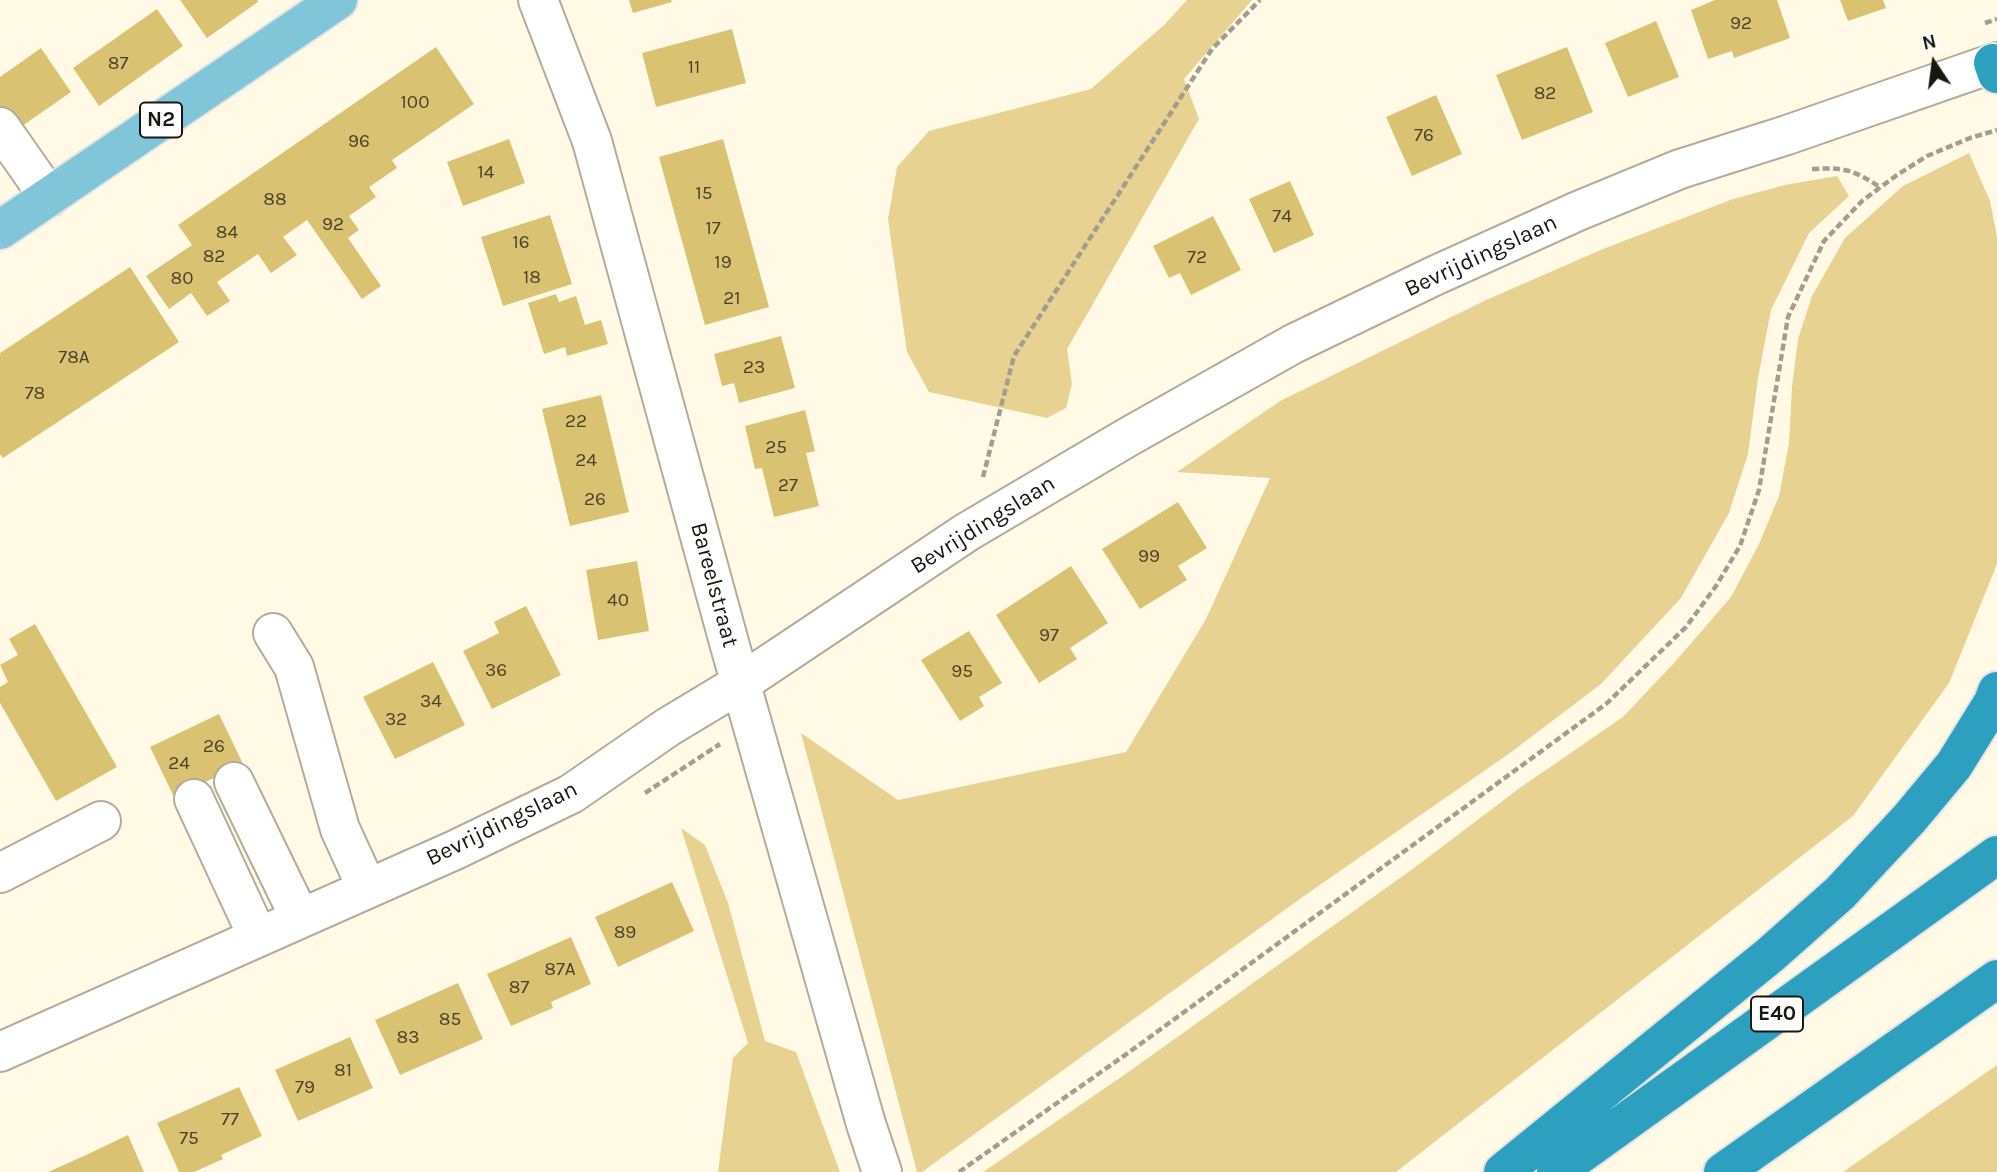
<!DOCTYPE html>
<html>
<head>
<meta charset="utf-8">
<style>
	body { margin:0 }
	#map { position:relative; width:1997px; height:1172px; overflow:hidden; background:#fff9e5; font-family:Karla,sans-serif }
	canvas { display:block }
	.north { position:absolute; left:1899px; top:28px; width:70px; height:70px; -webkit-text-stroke:5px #fff; paint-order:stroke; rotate:347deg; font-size:19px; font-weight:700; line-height:28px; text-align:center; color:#191710 }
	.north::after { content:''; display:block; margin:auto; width:24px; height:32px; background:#191710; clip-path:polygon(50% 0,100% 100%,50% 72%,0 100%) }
</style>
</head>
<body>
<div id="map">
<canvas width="1997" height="1172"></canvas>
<div class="north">N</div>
</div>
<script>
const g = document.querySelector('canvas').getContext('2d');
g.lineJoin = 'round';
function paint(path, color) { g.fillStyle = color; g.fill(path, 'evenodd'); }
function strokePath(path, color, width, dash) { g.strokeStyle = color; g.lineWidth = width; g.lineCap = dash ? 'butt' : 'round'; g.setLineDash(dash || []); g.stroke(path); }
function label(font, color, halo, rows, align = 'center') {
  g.font = font + ' Karla,sans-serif'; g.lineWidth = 7; g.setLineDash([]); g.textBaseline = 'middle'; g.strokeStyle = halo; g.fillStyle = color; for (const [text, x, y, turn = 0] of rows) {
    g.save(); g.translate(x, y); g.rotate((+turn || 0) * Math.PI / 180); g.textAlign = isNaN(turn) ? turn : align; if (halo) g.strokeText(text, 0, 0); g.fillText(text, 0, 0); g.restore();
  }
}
const green = new Path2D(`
	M1187 0H1252L1184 79 1199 119 1067 349 1072 384 1066 408 1047 418 929 392 907 352 888 219 897 167 929 131 1091 89 1164 25Z
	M1969 153 1990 201 1997 237V564L1949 683 1853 816 1396 1172H983L1134 1068 1414 868 1521 787 1623 717 1674 663 1731 597 1759 544 1779 496 1789 443 1792 387 1798 339 1812 296 1845 238 1903 186Z
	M1837 176 1849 196 1809 233 1771 310 1758 378 1748 454 1729 513 1681 598 1601 684 1510 753 1304 896 922 1172H917L801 733 898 800 1126 752 1206 619 1270 478 1177 472 1280 401 1486 300 1603 249 1733 199 1785 185Z
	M681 828 705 845 728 903 765 1041 796 1052 840 1172H718L733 1058 748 1043Z
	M1997 1065V1172H1843Z`);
const building = new Path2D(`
	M180 0H257L258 2 207 38Z
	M629 0H671L672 2 633 13Z
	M1715 0H1777L1790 38 1734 58 1732 51 1708 59 1691 10Z
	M1840 0H1883L1886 8 1848 21Z
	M157 9 183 46 99 106 73 68Z
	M1656 21 1679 77 1628 97 1605 43Z
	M732 29 746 83 656 107 642 53Z
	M436 47 474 104 392 160 397 168 369 187 376 197 349 216 359 230 348 238 381 286 362 299 307 220 283 237 297 255 271 273 258 254 217 282 230 301 207 316 191 293 169 309 146 276 192 245 178 225Z
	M1567 47 1593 112 1522 140 1496 75Z
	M41 48 71 92 15 131 0 110V77Z
	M1436 95 1462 154 1412 176 1386 117Z
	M509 139 525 183 463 206 447 162Z
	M723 139 769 307 705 325 659 157Z
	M1290 181 1314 235 1274 253 1249 199Z
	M550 215 572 284 503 306 481 237Z
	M1213 216 1241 270 1191 295 1180 273 1169 278 1153 246Z
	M130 267 179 342 3 458 0 454V353Z
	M556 294 559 302 576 296 585 325 601 320 608 344 567 356 565 347 544 354 528 303Z
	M781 336 795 388 739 403 734 383 722 386 714 354Z
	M601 395 629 512 570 526 542 409Z
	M805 410 815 451 806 453 819 506 774 517 762 468 755 469 745 426Z
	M1178 502 1207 548 1178 566 1187 580 1140 609 1102 549Z
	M637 561 649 631 598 640 586 570Z
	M1071 566 1108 623 1070 648 1077 659 1039 683 996 615Z
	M526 606 561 675 492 709 463 651 499 633 494 622Z
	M35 624 117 767 56 801 0 703V687L8 682 0 665 18 655 9 639Z
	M969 631 1002 683 979 697 984 706 960 721 921 660Z
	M433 662 465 725 395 759 363 697Z
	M219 714 243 764 174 797 150 747Z
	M672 882 694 931 618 967 595 917Z
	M571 937 591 984 551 1002 553 1008 511 1026 487 974Z
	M458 983 483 1039 400 1075 375 1020Z
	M350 1037 373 1088 298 1121 275 1070Z
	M239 1087 262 1136 221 1155 223 1159 194 1172H179L157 1123Z
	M128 1135 144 1172H48L86 1155Z`);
const path = new Path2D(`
	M1985 23 1997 19
	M1812 169C1845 167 1853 170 1880 187
	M983 477 1014 356 1212 49 1260 0
	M645 793 720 744
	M959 1172 1128 1053 1606 704 1686 627 1716 586 1740 546 1759 490 1788 317 1824 241 1862 201 1897 175 1927 156 1970 138 1997 130`);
const minor = new Path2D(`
	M538 0 592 141 730 646 866 1124 882 1172
	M0 127 49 197
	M273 633 294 667 340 829 367 888
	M234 782 300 918
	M194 799 258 937
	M0 873 101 821
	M0 1052 455 850 571 794 668 727 741 683 967 532 1128 437 1293 344 1434 276 1578 211 1680 169 1787 135 1997 62`);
const major = new Path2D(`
	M0 230 338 0`);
const highway = new Path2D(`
	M1993 63 1997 74
	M1503 1172 1770 955 1840 893 1909 819 1954 765 1993 702 1997 691
	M1556 1172 1997 855
	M1723 1172 1997 979`);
const numberNames = [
	["92",1741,24],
	["87",118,64],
	["11",694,68],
	["82",1545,94],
	["100",415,103],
	["76",1424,136],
	["96",359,142],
	["14",486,173],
	["15",704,194],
	["88",275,200],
	["74",1282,217],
	["92",333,225],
	["17",713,229],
	["84",227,233],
	["16",521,243],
	["82",214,257],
	["72",1197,258],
	["19",723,263],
	["18",532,278],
	["80",182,279],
	["21",732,299],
	["78A",74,358],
	["23",754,368],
	["78",35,394],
	["22",576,422],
	["25",776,448],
	["24",586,461],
	["27",788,486],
	["26",595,500],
	["99",1149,557],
	["40",618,601],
	["97",1049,636],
	["36",496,671],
	["95",962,672],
	["34",431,702],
	["32",396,720],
	["26",214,747],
	["24",179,764],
	["89",625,933],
	["87A",560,970],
	["87",519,988],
	["85",450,1020],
	["83",408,1038],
	["81",343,1071],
	["79",305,1088],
	["77",230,1120],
	["75",189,1139]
];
const shields = [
	[161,120,42],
	[1777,1014,52]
];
const shieldNames = [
	["N2",161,120],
	["E40",1777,1014]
];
const streetNames = [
	["Bevrijdingslaan",1481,256,-25],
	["Bevrijdingslaan",983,525,-32],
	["Bareelstraat",714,585,75],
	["Bevrijdingslaan",502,824,-26]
];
paint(green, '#e7d291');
paint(building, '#dac273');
strokePath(minor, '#b2ad9a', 42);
strokePath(major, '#e3e3e2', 42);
strokePath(highway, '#e3e3e2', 42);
strokePath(path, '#a29e8f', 4.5, [7, 3.5]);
strokePath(minor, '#fff', 38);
strokePath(major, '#81c5d9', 38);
strokePath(highway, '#2d9fbf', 38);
label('19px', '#494229', null, numberNames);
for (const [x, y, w] of shields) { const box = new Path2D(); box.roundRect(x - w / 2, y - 17.5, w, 35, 5); g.fillStyle = '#fff'; g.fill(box); strokePath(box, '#191710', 2); }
label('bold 21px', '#191710', null, shieldNames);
label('23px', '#191710', '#fff', streetNames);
</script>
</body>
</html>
